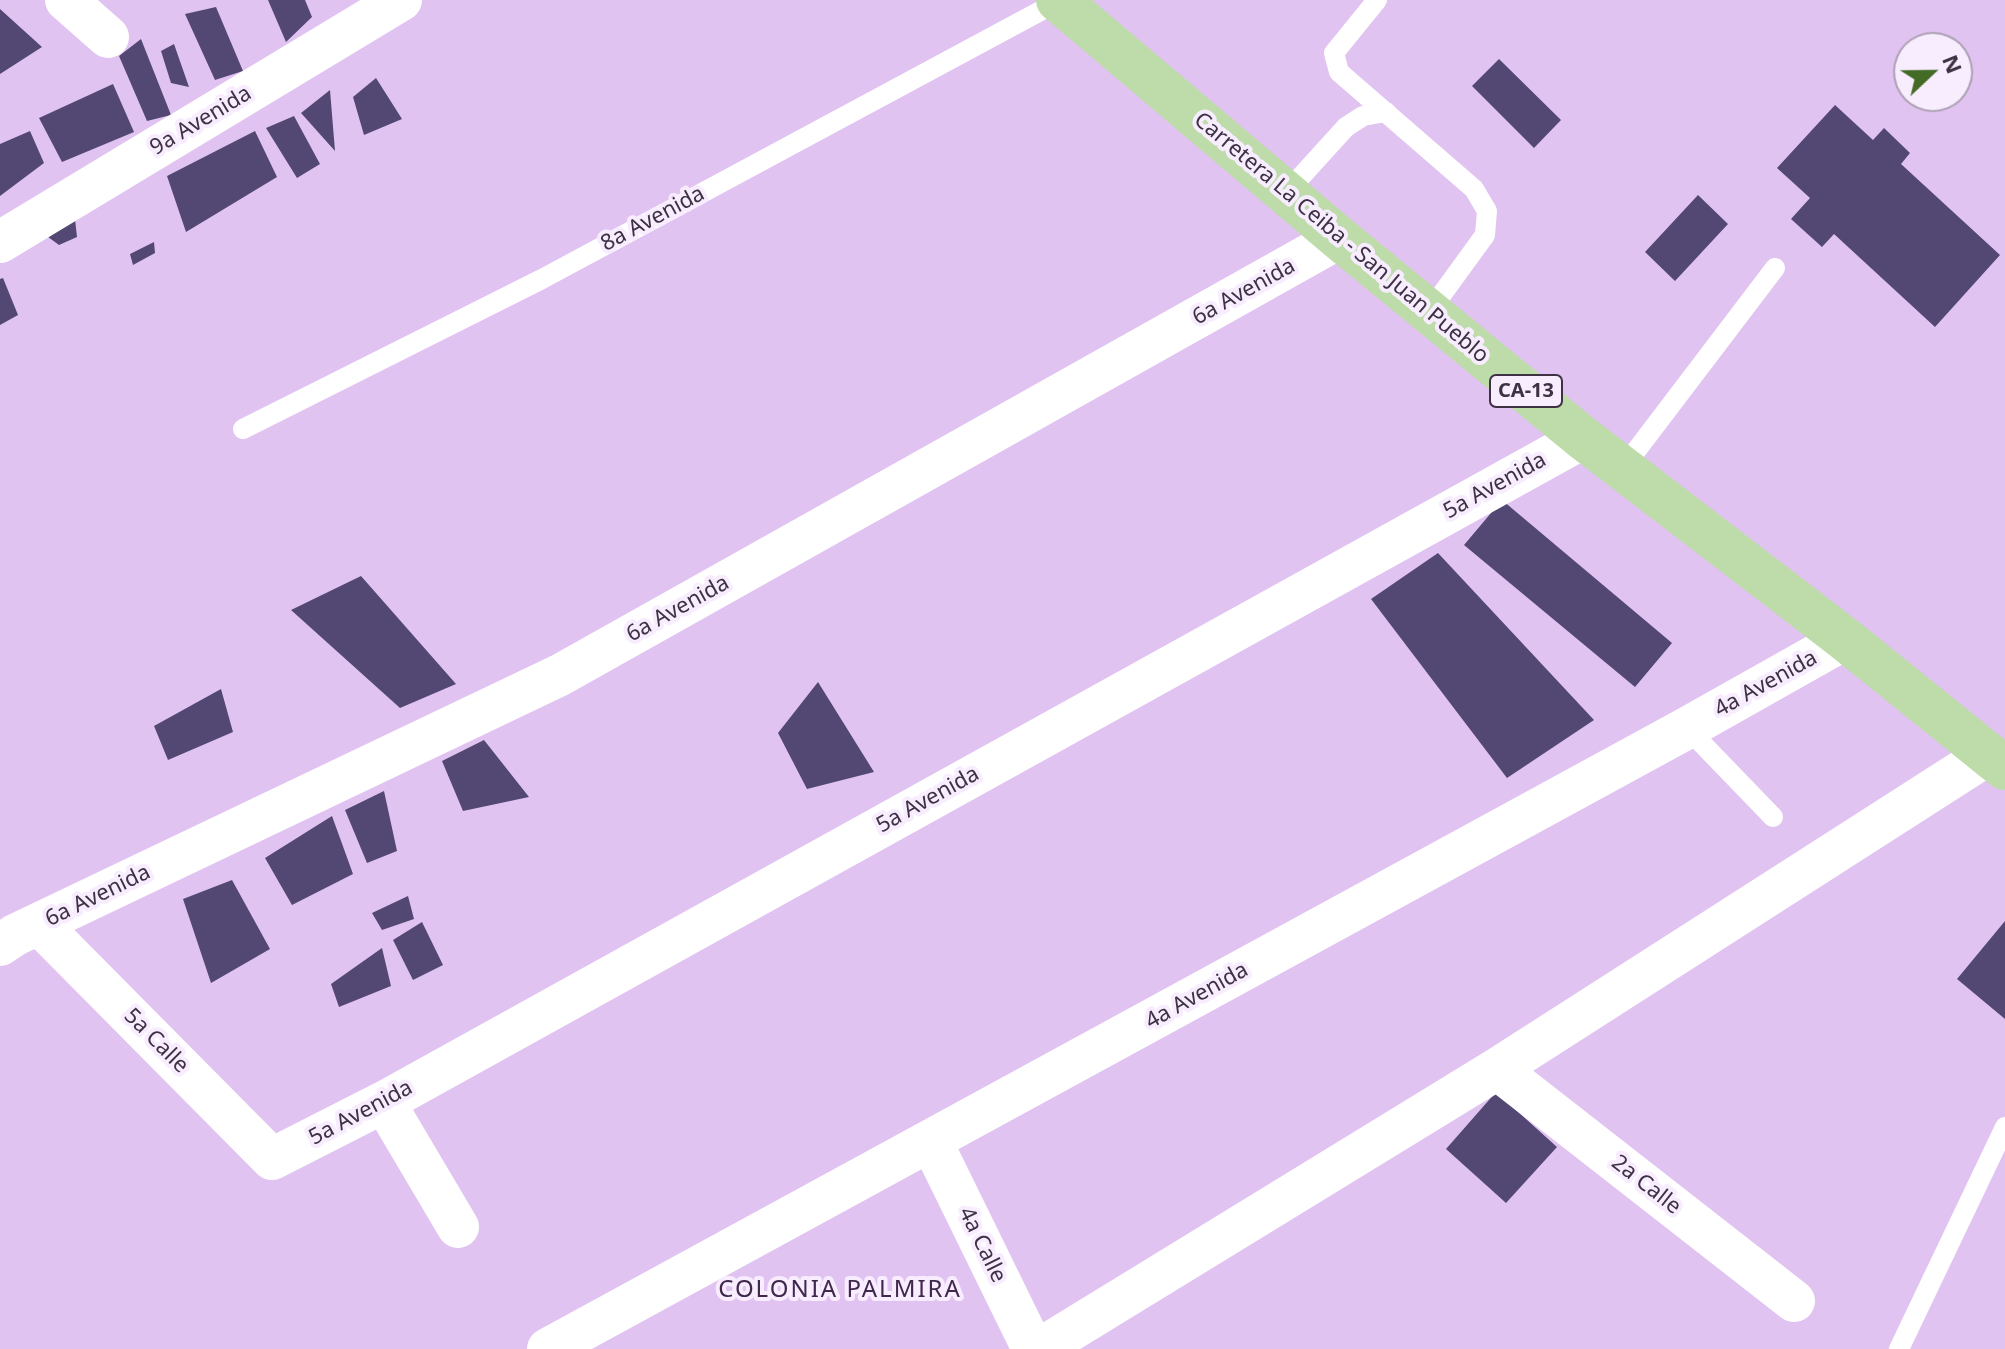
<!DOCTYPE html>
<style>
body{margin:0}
#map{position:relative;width:2005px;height:1349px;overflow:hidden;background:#e1c3f1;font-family:"Noto Sans",sans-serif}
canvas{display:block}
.north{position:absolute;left:1893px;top:32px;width:80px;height:80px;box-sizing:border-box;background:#f8ecff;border:2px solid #ada1b4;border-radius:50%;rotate:68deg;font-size:22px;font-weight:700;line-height:32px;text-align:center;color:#3d3143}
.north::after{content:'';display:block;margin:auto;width:28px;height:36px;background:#446b26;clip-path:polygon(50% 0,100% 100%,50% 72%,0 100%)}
</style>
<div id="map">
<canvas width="2005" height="1349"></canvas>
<div class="north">N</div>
</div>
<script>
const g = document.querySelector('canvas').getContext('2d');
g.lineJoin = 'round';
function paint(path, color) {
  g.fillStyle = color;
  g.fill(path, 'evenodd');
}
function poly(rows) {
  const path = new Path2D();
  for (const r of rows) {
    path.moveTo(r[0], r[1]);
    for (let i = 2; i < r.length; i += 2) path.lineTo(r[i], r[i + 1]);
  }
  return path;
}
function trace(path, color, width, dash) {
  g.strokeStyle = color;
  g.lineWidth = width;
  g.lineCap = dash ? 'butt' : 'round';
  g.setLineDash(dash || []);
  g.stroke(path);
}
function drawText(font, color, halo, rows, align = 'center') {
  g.font = font + ' "Noto Sans",sans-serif';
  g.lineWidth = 8;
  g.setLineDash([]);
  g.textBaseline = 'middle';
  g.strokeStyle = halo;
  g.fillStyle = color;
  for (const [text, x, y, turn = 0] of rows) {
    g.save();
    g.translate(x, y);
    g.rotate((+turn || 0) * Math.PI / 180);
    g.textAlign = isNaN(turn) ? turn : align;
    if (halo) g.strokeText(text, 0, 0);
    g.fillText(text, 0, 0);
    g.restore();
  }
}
paint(poly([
 [268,0,305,0,312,17,286,42],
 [216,7,243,71,215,80,185,14],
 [0,9,42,47,0,74],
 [141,39,171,115,147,121,119,56],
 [174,44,189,87,171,83,161,51],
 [1499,59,1561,120,1534,148,1472,86],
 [376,78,402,119,364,135,353,97],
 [113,84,134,132,62,162,39,118],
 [330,90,335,151,301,113],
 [1835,105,1873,140,1884,128,1910,153,1901,164,2000,255,1935,327,1834,234,1822,247,1791,219,1810,198,1777,168],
 [294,116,320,164,297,178,266,128],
 [30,131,44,163,0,196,0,144],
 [255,131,277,177,186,232,167,176],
 [1698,195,1728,224,1675,281,1645,252],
 [75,219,77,237,59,245,44,234],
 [154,242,155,253,133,265,130,254],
 [3,278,18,315,0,325,0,279],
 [1502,500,1672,643,1635,687,1464,545],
 [1438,553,1594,720,1507,778,1371,599],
 [361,576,456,684,400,708,291,610],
 [818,682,874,772,807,789,778,733],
 [221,689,233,732,168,760,154,726],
 [484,740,529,797,463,811,442,761],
 [384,791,397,851,367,863,345,810],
 [332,816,353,874,292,905,265,858],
 [232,880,270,949,211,983,183,899],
 [408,896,414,919,382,930,372,913],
 [2005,921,2005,1019,1957,979],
 [422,922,443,965,413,980,393,940],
 [382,948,391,986,339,1007,331,984],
 [1496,1092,1557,1147,1506,1203,1446,1149]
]), '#524873');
trace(poly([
 [1377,0,1334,53,1339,72,1474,189,1487,211,1485,235,1429,312],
 [1286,193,1346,127,1363,116,1386,112],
 [243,429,542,279,1059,1],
 [1623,468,1775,268],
 [1687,728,1773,817],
 [1899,1349,2005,1127]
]), '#fff', 20);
trace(poly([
 [66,0,108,37],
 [0,242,401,0],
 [39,924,272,1159,384,1102,1583,438],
 [0,945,15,935,560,675,1339,238],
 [1497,1069,1794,1301],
 [384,1102,458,1227],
 [931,1141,1033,1349],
 [548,1349,1687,728,1845,639],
 [1040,1349,1497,1069,1987,755]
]), '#fff', 42);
trace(poly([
 [1058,0,1339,238,1583,438,1845,639,2005,768]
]), '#bedbaa', 44);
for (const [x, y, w] of [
 [1526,391,72]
]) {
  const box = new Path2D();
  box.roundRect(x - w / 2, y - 16, w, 32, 6);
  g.fillStyle = '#f8ecff';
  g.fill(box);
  trace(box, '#3d3143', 2);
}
drawText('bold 20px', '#3d3143', null, [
 ["CA-13",1526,391]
]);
drawText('22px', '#3d3143', '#f8ecff', [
 ["9a Avenida",201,121,-31],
 ["8a Avenida",653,219,-28],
 ["Carretera La Ceiba - San Juan Pueblo",1341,238,40],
 ["6a Avenida",1244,292,-29],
 ["5a Avenida",1495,486,-29],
 ["6a Avenida",678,609,-29],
 ["4a Avenida",1766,684,-29],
 ["5a Avenida",928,800,-29],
 ["6a Avenida",98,896,-26],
 ["4a Avenida",1197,996,-29],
 ["5a Calle",156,1041,45],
 ["5a Avenida",361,1113,-28],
 ["2a Calle",1646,1185,38],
 ["4a Calle",982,1245,64]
]);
g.letterSpacing = '2px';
drawText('24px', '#40274c', '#f8ecff', [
 ["COLONIA PALMIRA",840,1290]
]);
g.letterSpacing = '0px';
</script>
